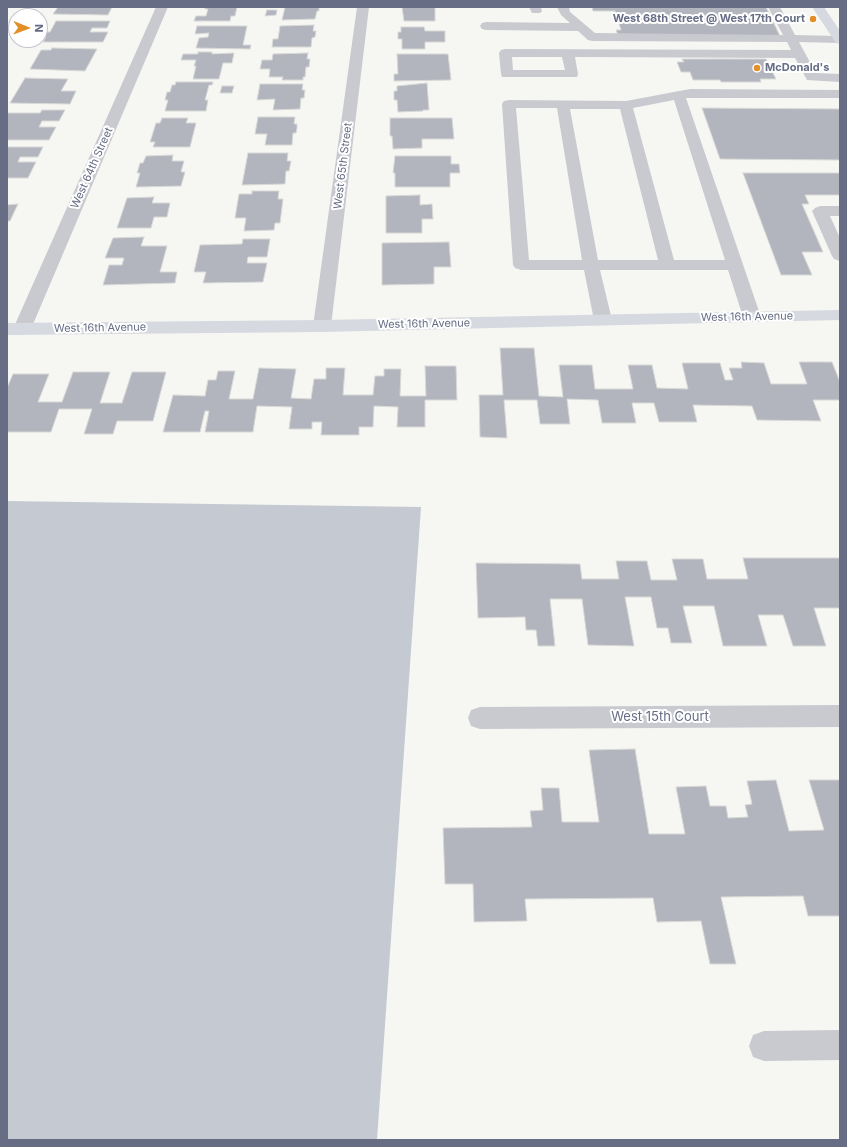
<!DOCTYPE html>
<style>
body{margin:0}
#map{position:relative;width:847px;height:1147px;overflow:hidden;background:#f6f7f3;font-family:Inter,sans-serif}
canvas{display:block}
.frame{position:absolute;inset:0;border:8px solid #666d85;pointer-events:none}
.north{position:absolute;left:8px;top:8px;width:40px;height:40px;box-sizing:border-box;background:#fff;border:1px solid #c2c5ce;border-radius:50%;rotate:91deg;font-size:11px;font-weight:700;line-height:16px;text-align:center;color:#666d85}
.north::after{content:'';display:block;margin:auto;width:14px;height:18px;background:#e38f27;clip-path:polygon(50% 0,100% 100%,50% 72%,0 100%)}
</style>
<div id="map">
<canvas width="847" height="1147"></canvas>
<div class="frame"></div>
<div class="north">N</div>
</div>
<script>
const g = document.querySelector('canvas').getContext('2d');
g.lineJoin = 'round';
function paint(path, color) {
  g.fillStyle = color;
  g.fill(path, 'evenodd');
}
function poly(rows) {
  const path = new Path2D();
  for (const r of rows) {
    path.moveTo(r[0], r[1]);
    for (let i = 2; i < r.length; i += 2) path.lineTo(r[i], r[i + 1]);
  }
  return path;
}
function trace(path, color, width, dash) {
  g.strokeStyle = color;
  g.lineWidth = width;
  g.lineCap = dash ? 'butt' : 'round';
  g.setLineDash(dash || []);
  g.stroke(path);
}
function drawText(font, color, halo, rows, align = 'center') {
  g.font = font + ' Inter,sans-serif';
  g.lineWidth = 4;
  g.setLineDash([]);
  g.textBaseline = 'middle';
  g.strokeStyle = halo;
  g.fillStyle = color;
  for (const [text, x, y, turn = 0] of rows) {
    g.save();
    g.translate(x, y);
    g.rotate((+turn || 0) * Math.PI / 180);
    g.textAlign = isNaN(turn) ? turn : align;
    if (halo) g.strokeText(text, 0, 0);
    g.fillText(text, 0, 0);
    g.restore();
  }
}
paint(poly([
 [7,501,421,507,377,1140,7,1140]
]), '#c5cad2');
const building = poly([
 [58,7,112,7,108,15,53,14,58,7],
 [205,7,237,7,235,16,231,16,230,21,194,21,196,16,206,16,208,9,205,9,205,7],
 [285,7,319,7,319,11,317,11,315,19,282,20,285,7],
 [402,7,435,7,435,21,404,21,402,7],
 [592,7,766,7,780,36,618,35,616,30,621,30,615,11,593,11,592,7],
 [267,10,277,10,276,15,265,16,267,10],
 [56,21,110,21,107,28,92,28,90,32,108,32,103,42,43,42,46,37,43,37,46,32,50,32,56,21],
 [314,25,313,31,316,31,315,37,312,38,311,47,272,47,273,39,278,39,280,26,314,25],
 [197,26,247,26,243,45,251,45,250,49,196,48,199,38,208,37,209,33,195,34,197,26],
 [401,27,424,27,425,31,445,31,445,42,425,42,425,49,402,49,402,39,398,39,398,32,401,32,401,27],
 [52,48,97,49,85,71,30,69,41,50,51,50,52,48],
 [198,52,212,52,212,54,234,53,232,63,223,63,219,79,193,79,196,66,194,66,196,60,181,60,183,54,198,54,198,52],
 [308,53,307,59,310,59,309,67,306,67,305,77,303,77,303,80,282,80,283,77,269,77,270,69,260,69,262,60,272,60,273,54,308,53],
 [397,54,448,54,451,80,394,81,394,74,398,74,397,54],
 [682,59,766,59,776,79,760,79,761,82,721,82,720,80,693,80,690,72,681,72,677,62,684,62,682,59],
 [25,78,68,79,61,91,76,91,70,104,10,103,25,78],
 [176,82,213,82,212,85,209,85,205,100,208,100,206,111,165,111,168,100,165,100,167,92,170,92,172,85,175,85,176,82],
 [427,83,429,110,423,110,423,111,398,112,397,100,394,100,394,91,397,91,397,86,427,83],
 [260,84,303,84,302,90,305,90,304,98,301,98,300,109,273,110,275,99,257,100,260,84],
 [222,86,234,86,232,93,220,93,222,86],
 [702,108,840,109,840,160,720,159,702,108],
 [42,110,65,110,59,121,42,121,39,127,56,127,49,140,7,140,7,113,40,113,42,110],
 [258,117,295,117,294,124,297,124,297,128,296,133,293,133,292,145,265,145,267,134,255,134,258,117],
 [162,118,188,118,186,123,196,123,190,147,153,147,155,142,150,142,156,123,160,123,162,118],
 [390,118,452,118,454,139,422,139,422,148,393,149,392,136,390,136,390,118],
 [7,147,43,147,38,157,20,157,18,162,36,162,28,178,7,178,7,147],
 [248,153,288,153,287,161,291,161,289,171,286,171,285,184,242,185,248,153],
 [173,155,172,161,184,161,181,172,185,172,181,186,136,187,140,173,137,173,140,163,143,163,146,156,173,155],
 [395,156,451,156,451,164,459,164,460,173,450,173,450,187,395,187,395,173,393,173,395,156],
 [743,173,840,173,840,195,805,195,809,204,802,204,823,252,802,252,812,275,781,275,743,173],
 [252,191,279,191,278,199,283,199,280,223,275,223,274,230,244,231,246,218,235,218,239,194,252,194,252,191],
 [420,195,420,205,432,204,433,219,422,219,422,233,386,233,386,196,420,195],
 [154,197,152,203,170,203,167,217,154,217,151,228,117,228,127,198,154,197],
 [18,204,10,221,7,221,7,205,18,204],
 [144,237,141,246,167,246,160,272,177,272,175,283,103,285,109,265,122,265,124,258,105,258,113,238,144,237],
 [243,239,270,239,267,257,248,257,247,263,267,263,263,282,203,283,206,272,194,272,200,245,242,244,243,239],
 [449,242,451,267,434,267,434,284,382,285,382,243,449,242],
 [500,348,534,348,539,396,563,397,559,365,592,365,595,389,633,389,628,365,652,365,657,388,688,389,682,363,720,363,725,380,733,380,729,368,742,368,741,362,764,363,771,384,807,384,799,362,832,362,840,382,840,400,813,400,821,421,757,420,752,406,693,405,697,422,659,422,654,403,632,403,636,423,602,423,598,400,567,399,570,424,540,424,537,400,504,400,507,438,480,437,479,395,503,395,500,348],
 [425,366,456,366,457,400,425,400,425,427,397,427,398,407,374,406,373,427,359,427,359,435,321,435,322,422,312,422,312,429,289,429,292,407,257,406,253,432,205,432,209,411,205,411,200,432,163,432,173,395,205,396,208,380,216,380,218,371,235,371,229,399,253,399,259,368,296,369,291,398,311,399,314,379,326,379,326,368,345,368,343,395,373,395,375,376,384,376,384,369,401,369,400,396,426,396,425,366],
 [73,372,110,372,100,403,122,403,132,372,166,372,153,421,117,421,113,434,84,434,92,409,59,409,51,432,7,432,7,388,13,374,49,374,38,402,62,402,73,372],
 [743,558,840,558,840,608,814,608,826,646,793,646,783,615,758,615,767,646,723,646,714,606,683,606,692,643,671,643,668,628,657,628,651,597,625,597,634,646,588,645,582,599,550,599,555,646,538,646,536,630,526,630,525,617,478,618,476,563,580,564,582,579,619,579,616,561,647,561,651,580,677,580,672,559,703,559,707,579,748,579,743,558],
 [635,749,649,834,685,834,676,787,706,786,710,806,726,806,728,818,748,817,745,805,752,804,747,781,776,780,789,831,824,830,809,780,840,780,840,916,808,916,803,896,721,897,736,964,710,964,701,921,657,922,653,898,525,899,527,921,474,922,473,884,445,884,443,828,532,827,530,811,543,810,541,788,559,788,562,822,599,822,589,750,635,749]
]);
paint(building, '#b2b5bd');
trace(building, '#d8d8d6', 1);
paint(poly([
 [156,7,168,7,31,329,28,333,22,335,16,333,13,329,156,7],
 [357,7,369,7,331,326,328,330,322,332,316,330,313,326,357,7],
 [529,7,541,7,542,11,540,13,532,13,529,7],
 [557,7,569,7,570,12,595,33,783,35,768,7,780,7,795,35,840,36,839,43,799,42,816,73,840,74,840,82,807,80,795,58,575,57,578,74,577,77,502,77,501,74,499,53,501,50,505,49,791,50,787,42,592,41,588,40,578,31,486,30,482,29,480,26,482,23,486,22,570,23,561,15,557,7],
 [512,57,562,57,565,70,513,70,512,57],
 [690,89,840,90,840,98,686,98,761,317,758,321,752,322,746,321,743,317,728,270,600,270,612,320,609,324,603,325,597,324,594,320,584,270,521,270,515,268,513,265,502,104,504,101,509,100,626,101,690,89],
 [674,100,725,260,674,260,633,108,674,100],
 [516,108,557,108,582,260,529,260,516,108],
 [570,109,620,109,658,260,598,260,570,109],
 [820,206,840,206,840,216,830,216,840,238,840,261,834,259,832,256,812,211,815,208,820,206],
 [840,705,840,727,480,729,471,726,468,718,471,710,480,707,840,705],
 [840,1030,840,1060,764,1061,753,1057,749,1046,753,1035,764,1031,840,1030]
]), '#c9cacf');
paint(poly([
 [812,7,824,7,840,31,840,44,836,43,812,7],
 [840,310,840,320,322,332,7,335,7,323,322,320,840,310]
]), '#d6d9df');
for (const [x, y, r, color] of [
 [813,19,4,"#e38f27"],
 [757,68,4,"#e38f27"]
]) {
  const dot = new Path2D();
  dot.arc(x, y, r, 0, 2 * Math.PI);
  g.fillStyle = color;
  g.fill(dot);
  trace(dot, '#fff', 1.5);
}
drawText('bold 11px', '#666d85', '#fff', [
 ["West 68th Street @ West 17th Court",805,19],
 ["McDonald's",765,68,"left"]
], 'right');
drawText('11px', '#666d85', '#fff', [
 ["West 65th Street",343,166,-83],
 ["West 64th Street",92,168,-66],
 ["West 16th Avenue",747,317,-1],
 ["West 16th Avenue",424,324,-1],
 ["West 16th Avenue",100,328,-1]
]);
drawText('13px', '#666d85', '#fff', [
 ["West 15th Court",660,717]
]);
</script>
